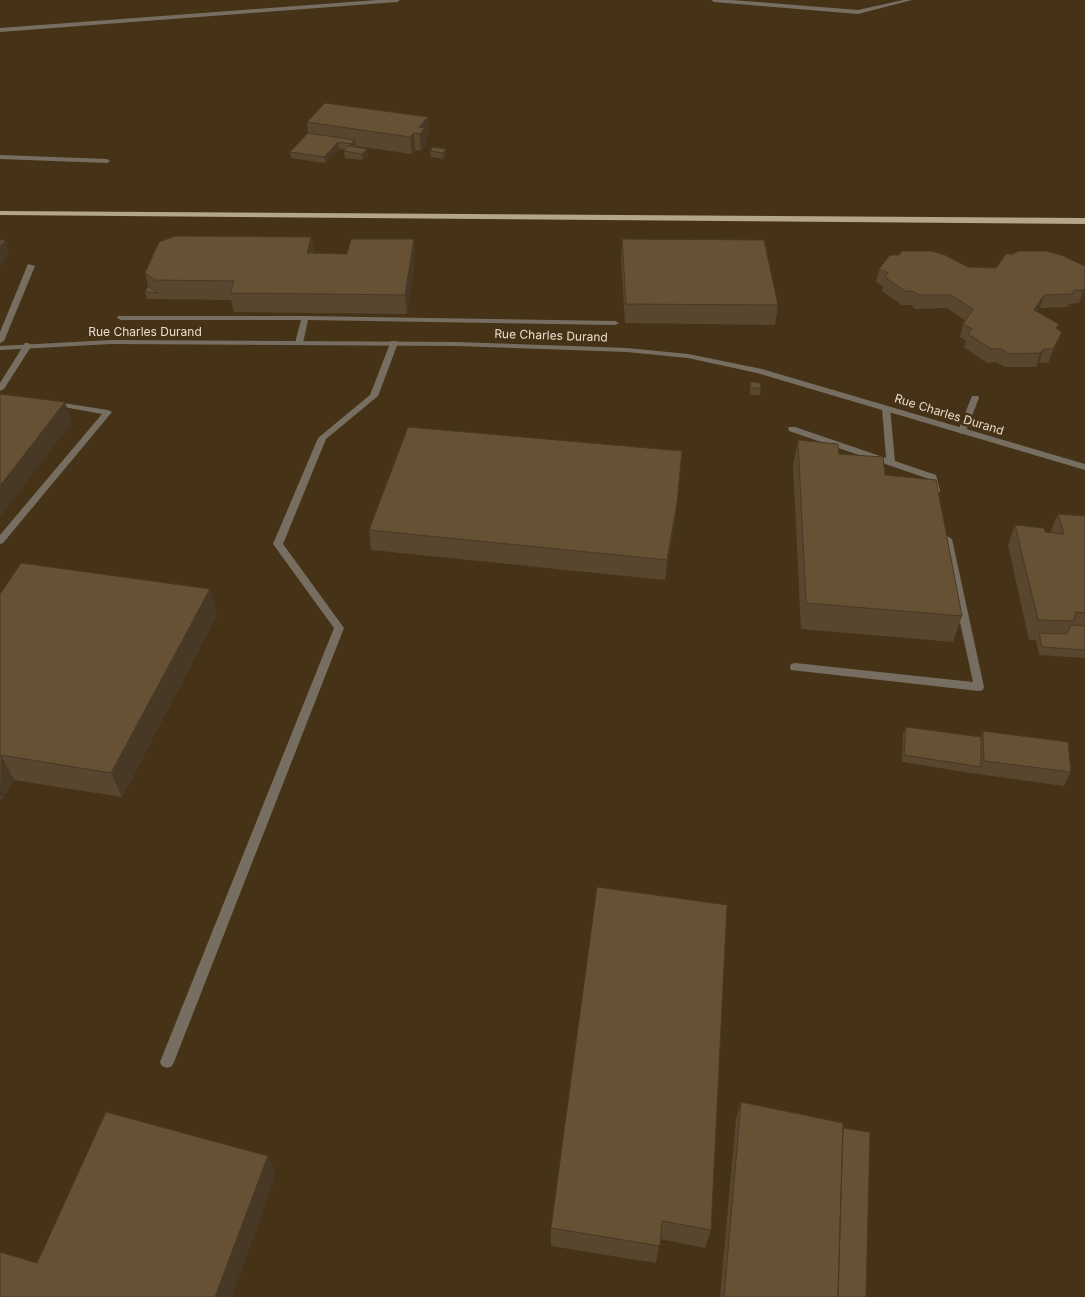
<!DOCTYPE html>
<style>
body{margin:0}
canvas{display:block;background:#463217}
</style>
<canvas width="1085" height="1297"></canvas>
<script>
const g = document.querySelector('canvas').getContext('2d');
g.lineJoin = 'round';
function poly(rows) {
  const path = new Path2D();
  for (const r of rows) {
    path.moveTo(r[0], r[1]);
    for (let i = 2; i < r.length; i += 2) path.lineTo(r[i], r[i + 1]);
  }
  return path;
}
function paint(path, color) {
  g.fillStyle = color;
  g.fill(path, 'evenodd');
}
function trace(path, color, width, dash) {
  g.strokeStyle = color;
  g.lineWidth = width;
  g.lineCap = dash ? 'butt' : 'round';
  g.setLineDash(dash || []);
  g.stroke(path);
}
function drawText(font, color, halo, rows, align = 'center') {
  g.font = font + ' Inter,sans-serif';
  g.lineWidth = 5;
  g.setLineDash([]);
  g.textBaseline = 'middle';
  g.strokeStyle = halo;
  g.fillStyle = color;
  for (const [text, x, y, turn = 0] of rows) {
    g.save();
    g.translate(x, y);
    g.rotate((+turn || 0) * Math.PI / 180);
    g.textAlign = isNaN(turn) ? turn : align;
    if (halo) g.strokeText(text, 0, 0);
    g.fillText(text, 0, 0);
    g.restore();
  }
}
paint(poly([
 [377,0,400,0,397,2,0,32,0,28,377,0],
 [711,0,732,0,858,10,903,0,912,0,858,14,714,2,711,0],
 [0,155,107,159,110,161,107,163,0,159,0,155],
 [28,264,35,266,4,341,0,343,0,332,28,264],
 [118,316,305,316,615,321,619,323,615,325,308,320,303,343,299,345,295,343,301,320,121,320,117,318,118,316],
 [391,341,397,341,398,343,378,396,326,439,283,544,344,628,174,1062,172,1066,167,1068,162,1066,160,1062,334,628,273,544,318,438,370,395,391,341],
 [25,343,28,343,32,345,4,389,0,391,0,383,25,343],
 [972,396,978,396,979,398,966,431,962,434,959,433,958,431,972,396],
 [50,401,108,410,112,412,3,543,0,544,0,535,102,414,53,405,50,405,50,401],
 [883,406,886,406,890,408,895,461,936,475,940,491,939,493,933,493,929,479,789,431,788,429,789,427,795,427,886,458,882,408,883,406],
 [947,536,952,539,984,687,983,690,979,691,791,670,790,667,791,664,795,663,973,682,942,539,947,536]
]), '#766f61');
paint(poly([
 [111,340,458,342,627,348,688,354,762,369,1085,464,1085,470,757,373,688,358,627,352,458,346,111,344,0,350,0,346,111,340]
]), '#766f61');
paint(poly([
 [0,211,1085,218,1085,224,0,215,0,211]
]), '#b4a68a');
paint(poly([
 [428,117,429,135,426,139,426,145,421,151,415,150,412,154,355,146,354,147,368,156,363,160,345,158,344,151,346,150,339,149,325,163,291,158,290,152,308,133,307,122],
 [446,149,446,155,443,159,431,157,430,151],
 [311,237,314,253,347,254,414,239,415,258,407,314,234,312,231,300,147,299,145,292,148,286,145,273],
 [622,239,778,305,775,325,625,323,621,258],
 [1085,266,1085,294,1079,303,1069,304,1068,307,1040,308,1037,312,1059,324,1057,329,1062,332,1057,345,1048,363,1039,362,1036,367,1005,367,996,362,987,363,964,347,966,341,960,337,963,324,966,321,947,308,915,309,912,305,902,305,882,291,883,286,876,282,879,269],
 [750,382,761,388,760,395,750,395],
 [798,440,839,454,885,475,962,616,953,642,801,629,793,466],
 [1058,514,1085,516,1085,658,1039,655,1036,640,1029,640,1008,545,1015,525,1050,533],
 [675,523,665,580,371,550,369,530],
 [0,594,217,615,122,797,14,780,2,799,0,799],
 [906,727,981,737,983,731,1071,772,1064,786,978,774,902,762,903,734],
 [597,887,711,1230,705,1248,660,1239,656,1263,551,1246,551,1228],
 [741,1102,843,1128,866,1297,720,1297,736,1119]
]), '#58462e');
paint(poly([
 [428,117,429,135,426,139,426,145,421,151,419,127],
 [414,133,415,150,412,154,410,137],
 [355,140,355,146,352,150,351,144],
 [338,142,339,149,325,163,324,157],
 [367,149,368,156,363,160,362,154],
 [446,149,446,155,443,159,443,153],
 [311,237,314,256,307,253],
 [414,239,415,258,407,314,405,295],
 [5,240,9,253,0,268,0,247],
 [1085,288,1085,294,1079,303,1083,290],
 [1044,295,1040,308,1029,324,1034,310],
 [1062,332,1057,345,1048,363,1053,349],
 [1044,349,1039,362,1036,367,1040,353],
 [65,402,72,422,0,517,0,486],
 [677,503,675,523,665,580,667,560],
 [210,589,217,615,122,797,111,773],
 [1,755,14,780,2,799,0,795],
 [268,1156,276,1175,232,1297,215,1297]
]), '#473925');
const building = poly([
 [325,103,428,117,419,127,425,128,420,134,414,133,410,137,307,122,325,103],
 [308,133,355,140,351,144,338,142,324,157,290,152,308,133],
 [349,146,367,149,362,154,344,151,349,146],
 [433,147,446,149,443,153,430,151,433,147],
 [175,236,311,237,307,253,347,254,351,239,414,239,405,295,230,293,234,281,155,280,145,273,159,242,175,236],
 [622,239,764,240,778,305,626,304,622,239],
 [0,240,5,240,0,247,0,240],
 [902,251,931,251,945,255,968,267,996,268,1006,254,1013,254,1018,251,1046,251,1061,255,1085,266,1085,288,1083,290,1074,290,1072,294,1044,295,1034,310,1059,324,1056,328,1062,332,1053,349,1044,349,1040,353,1010,354,1001,349,991,349,968,334,972,329,963,324,973,309,951,295,919,295,915,292,905,291,885,277,888,273,879,269,890,255,899,255,902,251],
 [148,286,158,293,145,292,148,286],
 [750,382,760,383,761,388,751,388,750,382],
 [0,394,65,402,0,486,0,394],
 [408,427,682,451,677,503,667,560,369,530,408,427],
 [798,440,838,444,839,454,883,457,885,475,936,480,962,616,806,603,798,440],
 [1058,514,1085,516,1085,613,1076,612,1073,621,1038,620,1015,525,1044,528,1045,532,1064,534,1058,514],
 [21,563,210,589,111,773,1,755,0,756,0,594,21,563],
 [1071,625,1085,626,1085,650,1042,647,1039,633,1067,634,1071,625],
 [906,727,981,737,981,767,904,755,906,727],
 [983,731,1068,742,1071,772,984,761,983,731],
 [597,887,727,905,711,1230,662,1221,660,1246,551,1228,597,887],
 [741,1102,843,1123,838,1297,724,1297,741,1102],
 [106,1112,268,1156,215,1297,0,1297,0,1252,37,1263,106,1112],
 [843,1128,870,1132,866,1297,838,1297,843,1128]
]);
paint(building, '#665135');
trace(building, '#473925', 1);
drawText('12px', '#eadece', '#463217', [
 ["Rue Charles Durand",145,332],
 ["Rue Charles Durand",551,336,2],
 ["Rue Charles Durand",949,415,17]
]);
</script>
